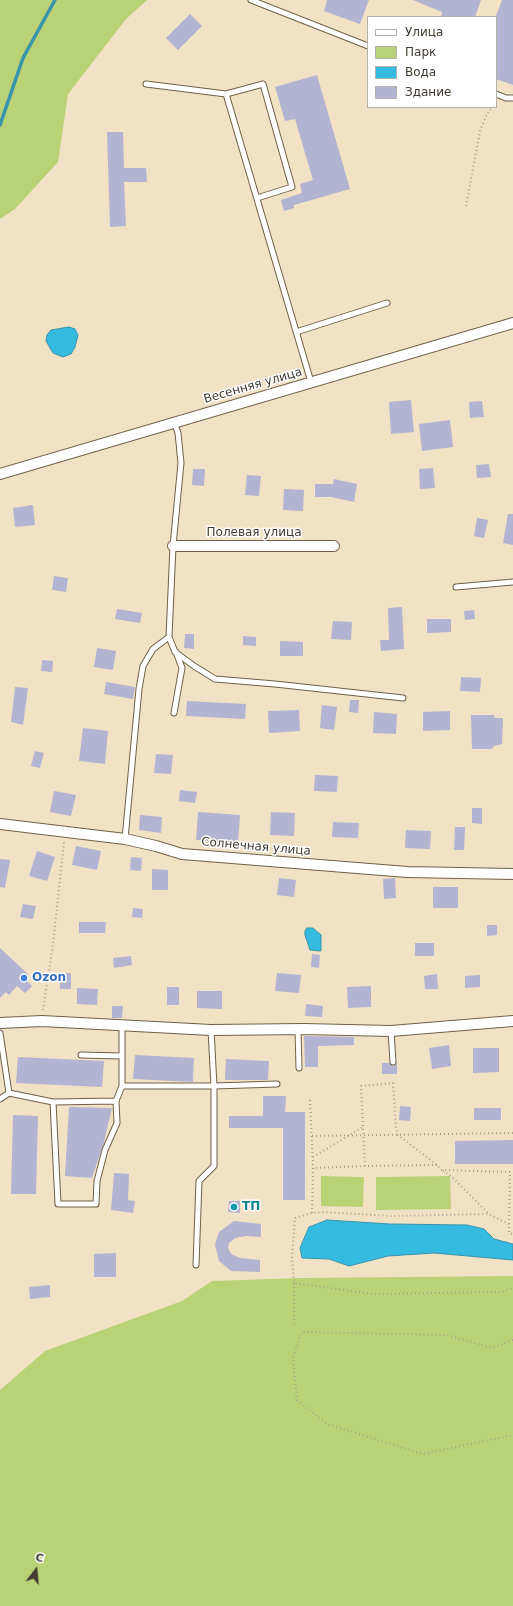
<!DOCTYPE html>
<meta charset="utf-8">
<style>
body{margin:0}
#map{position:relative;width:513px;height:1606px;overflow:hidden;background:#f1e1c5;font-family:"DejaVu Sans",sans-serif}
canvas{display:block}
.legend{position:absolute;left:367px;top:16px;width:130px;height:92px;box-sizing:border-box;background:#fff;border:1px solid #b3b1ac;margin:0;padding:5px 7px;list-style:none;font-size:12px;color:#413b30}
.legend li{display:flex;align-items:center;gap:8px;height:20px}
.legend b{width:20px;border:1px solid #b3b1ac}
.north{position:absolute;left:16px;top:1550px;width:40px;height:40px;-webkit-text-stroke:3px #fff;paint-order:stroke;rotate:16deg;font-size:11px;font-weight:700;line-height:16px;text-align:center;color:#413b30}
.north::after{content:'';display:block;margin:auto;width:14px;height:18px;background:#413b30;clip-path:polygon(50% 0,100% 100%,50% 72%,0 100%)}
</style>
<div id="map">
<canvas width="513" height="1606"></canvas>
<ul class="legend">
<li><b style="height:5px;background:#fff"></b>Улица</li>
<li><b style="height:11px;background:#b9d276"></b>Парк</li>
<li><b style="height:11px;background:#35bae0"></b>Вода</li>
<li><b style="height:11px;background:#b3b4d1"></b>Здание</li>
</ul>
<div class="north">С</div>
</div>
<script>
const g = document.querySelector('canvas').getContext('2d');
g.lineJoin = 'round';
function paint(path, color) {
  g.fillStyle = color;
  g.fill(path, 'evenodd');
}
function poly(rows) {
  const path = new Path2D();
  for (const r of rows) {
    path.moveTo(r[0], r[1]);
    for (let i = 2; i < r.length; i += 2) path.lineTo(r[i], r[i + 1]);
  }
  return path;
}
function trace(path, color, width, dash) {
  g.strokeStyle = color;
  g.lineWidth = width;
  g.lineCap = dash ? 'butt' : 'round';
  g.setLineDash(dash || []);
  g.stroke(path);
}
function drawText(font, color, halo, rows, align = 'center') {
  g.font = font + ' "DejaVu Sans",sans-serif';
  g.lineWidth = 3;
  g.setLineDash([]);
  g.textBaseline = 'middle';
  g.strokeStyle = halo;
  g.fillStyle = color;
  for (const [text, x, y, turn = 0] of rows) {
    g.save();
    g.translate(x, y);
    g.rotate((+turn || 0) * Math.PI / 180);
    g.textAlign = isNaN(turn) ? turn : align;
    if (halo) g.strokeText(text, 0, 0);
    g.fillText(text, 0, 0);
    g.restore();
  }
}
paint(poly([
 [0,0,147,0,126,19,68,94,58,162,15,209,0,219],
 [321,1176,364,1177,363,1207,321,1206],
 [450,1176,451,1209,376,1210,376,1177],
 [513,1276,513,1606,0,1606,0,1390,45,1351,182,1301,212,1281,302,1278]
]), '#b9d276');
const water = poly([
 [69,327,75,329,78,335,75,347,71,354,63,357,53,353,46,341,47,335,51,330,69,327],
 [307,928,313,928,321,935,321,951,310,950,305,935,305,931,307,928],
 [327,1220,390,1224,467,1225,484,1229,494,1239,513,1244,513,1260,434,1253,388,1256,349,1266,329,1259,302,1258,300,1248,309,1227,327,1220]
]);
paint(water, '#35bae0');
trace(water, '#3994ab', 1);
trace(poly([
 [0,125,23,58,55,0]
]), '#3994ab', 3.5);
paint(poly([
 [327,0,369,0,360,24,324,11],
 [413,0,481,0,475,17,441,17,442,12],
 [502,0,513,0,513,85,496,79,496,16],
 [190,14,202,26,178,50,166,38],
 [317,75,350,189,294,205,294,208,284,211,281,200,302,193,300,184,313,180,295,119,285,121,275,87],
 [107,132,123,132,124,168,146,168,147,182,124,182,126,226,110,227],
 [411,400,414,432,391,434,389,402],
 [482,401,484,417,470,418,469,402],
 [450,420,453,447,422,451,419,424],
 [489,464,491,477,477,478,476,465],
 [433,468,435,488,420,489,419,469],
 [193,469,205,469,204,486,192,485],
 [247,475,261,476,259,496,245,495],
 [334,479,357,484,354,502,331,497,315,497,315,484,333,484],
 [284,489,304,490,303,511,283,510],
 [33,505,35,525,15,527,13,508],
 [508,514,513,514,513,545,503,543],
 [477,518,488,520,484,538,474,536],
 [54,576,68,578,66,592,52,590],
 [402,607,404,649,381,651,380,640,389,640,388,608],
 [117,609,142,613,140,623,115,619],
 [474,610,475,619,465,620,464,611],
 [427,619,451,619,451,632,427,633],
 [333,621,352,622,351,640,331,639],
 [185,634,194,634,194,649,184,648],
 [243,636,256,637,256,646,243,645],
 [280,641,303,642,303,656,280,656],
 [97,648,116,651,113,670,94,667],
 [42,660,53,661,52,672,41,671],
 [461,677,481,678,480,692,460,691],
 [106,682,135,687,133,699,104,694],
 [15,687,28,688,23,725,11,722],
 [350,700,359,700,358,713,349,712],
 [187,701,246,704,245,719,186,716],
 [322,705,337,707,334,730,320,728],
 [299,710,300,731,269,733,268,711],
 [450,711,450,730,423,731,423,712],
 [374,712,397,714,396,734,373,733],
 [471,715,494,715,495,718,503,718,502,744,494,746,492,749,472,749],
 [83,728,108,731,105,764,79,761],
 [35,751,44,753,40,768,31,766],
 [156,754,173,755,171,774,154,773],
 [315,775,338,776,337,792,314,791],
 [180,790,197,792,195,803,179,801],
 [54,791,76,795,71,816,50,812],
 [472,808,482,808,482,824,472,823],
 [198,812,240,815,238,843,196,840],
 [271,812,295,813,294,836,270,835],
 [140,815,162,817,161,833,139,830],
 [333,822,359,823,358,838,332,837],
 [455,827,465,827,464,850,454,850],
 [406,830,431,831,430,849,405,848],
 [76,846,101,851,97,870,72,865],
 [37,851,55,857,47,881,29,876],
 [131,857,142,858,141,871,130,870],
 [0,859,10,860,5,888,0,887],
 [152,869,168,870,168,890,152,890],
 [279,878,296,880,294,897,277,895],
 [395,878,396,898,384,899,383,879],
 [433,887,458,887,458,908,433,908],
 [23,904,36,906,33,919,20,917],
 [133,908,143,909,142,918,132,917],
 [79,922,106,922,105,933,79,933],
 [487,925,497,925,497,935,487,936],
 [415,943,434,943,434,956,415,956],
 [0,948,28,974,24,978,32,986,25,993,17,986,9,995,6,992,0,998],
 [312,954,320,955,319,968,311,967],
 [131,956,132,965,114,968,113,958],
 [59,973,71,973,71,989,60,989],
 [277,973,301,975,299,993,275,991],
 [437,974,438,989,425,989,424,976],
 [480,975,480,987,465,988,465,976],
 [371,986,371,1007,348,1008,347,987],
 [167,987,179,987,179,1005,167,1005],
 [77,988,98,989,97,1005,77,1004],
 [197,991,222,991,222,1009,197,1008],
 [306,1004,323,1006,322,1017,305,1016],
 [112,1006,123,1006,122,1018,112,1018],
 [304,1036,354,1037,354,1045,318,1046,318,1067,305,1067],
 [449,1045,451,1066,432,1069,429,1048],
 [473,1048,499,1048,499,1072,473,1073],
 [135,1055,194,1058,193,1082,133,1079],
 [18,1057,104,1061,102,1087,16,1083],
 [226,1059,269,1061,268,1080,225,1080],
 [382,1063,389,1063,393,1066,397,1063,397,1074,382,1074],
 [263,1096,286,1096,285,1112,305,1112,305,1200,283,1200,283,1128,229,1128,229,1116,263,1116],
 [400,1106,411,1107,410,1121,399,1120],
 [69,1107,112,1108,104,1142,92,1178,65,1176],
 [474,1108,501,1108,501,1120,474,1120],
 [13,1115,38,1116,36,1194,11,1194],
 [513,1140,513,1164,455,1164,455,1141],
 [114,1173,129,1174,128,1200,135,1201,133,1213,111,1210],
 [229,1201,240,1201,240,1213,228,1212],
 [234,1221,261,1224,261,1237,246,1236,235,1238,229,1243,228,1248,231,1254,240,1258,260,1260,260,1272,231,1271,219,1261,215,1245,219,1232],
 [116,1253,116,1277,94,1277,94,1254],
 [50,1285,50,1297,30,1299,29,1287]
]), '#b3b4d1');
const lane = poly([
 [251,0,368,46],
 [146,84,226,94,263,84,292,187,257,198],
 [226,94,311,382],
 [496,94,506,98,513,98],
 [296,332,387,303],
 [174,422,178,433,181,463,173,546,169,637,175,652,194,666,215,679,275,684,403,698],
 [456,587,513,582],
 [174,713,182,668,176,652],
 [125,839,139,689,143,666,153,649,169,637],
 [298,1030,299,1068],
 [391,1031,393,1062],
 [0,1033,9,1093,0,1099],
 [81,1055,122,1056],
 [122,1086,214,1086,277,1084],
 [9,1093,53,1102,116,1101],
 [53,1102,58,1204,96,1204,97,1181,105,1150,117,1123,116,1101,122,1086,122,1025],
 [196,1265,199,1181,214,1166,214,1086,211,1030]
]);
const street = poly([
 [0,474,513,323],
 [173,546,334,546],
 [0,824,125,839,156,846,182,854,407,872,513,874],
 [0,1023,42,1021,211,1030,304,1029,391,1031,513,1021]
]);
trace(lane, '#6f6148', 7);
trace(street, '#6f6148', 12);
trace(poly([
 [466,206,480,131,487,114,492,107],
 [43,1010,53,944,64,842],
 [310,1100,313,1168],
 [312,1136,513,1133],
 [313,1157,363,1127],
 [437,1165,365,1166,361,1086,393,1083,396,1128,398,1135,437,1165,442,1170,510,1172,509,1233,513,1234],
 [443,1171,451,1176,488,1213],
 [312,1213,313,1168,365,1166],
 [509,1224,488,1214,391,1216,324,1212,312,1213,295,1218,292,1258,294,1283,373,1294,501,1292,513,1288],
 [294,1283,294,1325],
 [513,1340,492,1348,447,1335,302,1332,293,1357,297,1400,327,1424,423,1454,513,1435]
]), '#aca08b', 2, [1, 3]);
trace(lane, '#fff', 5);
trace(street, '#fff', 10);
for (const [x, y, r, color] of [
 [24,978,4,"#3f7fe0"],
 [234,1207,4,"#0f9aa8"]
]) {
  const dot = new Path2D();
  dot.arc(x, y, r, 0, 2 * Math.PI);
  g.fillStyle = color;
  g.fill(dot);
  trace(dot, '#fff', 1.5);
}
drawText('12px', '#413b30', '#fff', [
 ["Весенняя улица",253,386,-16],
 ["Полевая улица",254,533],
 ["Солнечная улица",256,847,5]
]);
drawText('bold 12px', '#366cbe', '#fff', [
 ["Ozon",32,978]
], 'left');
drawText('bold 12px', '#0d838f', '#fff', [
 ["ТП",242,1207]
], 'left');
</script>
